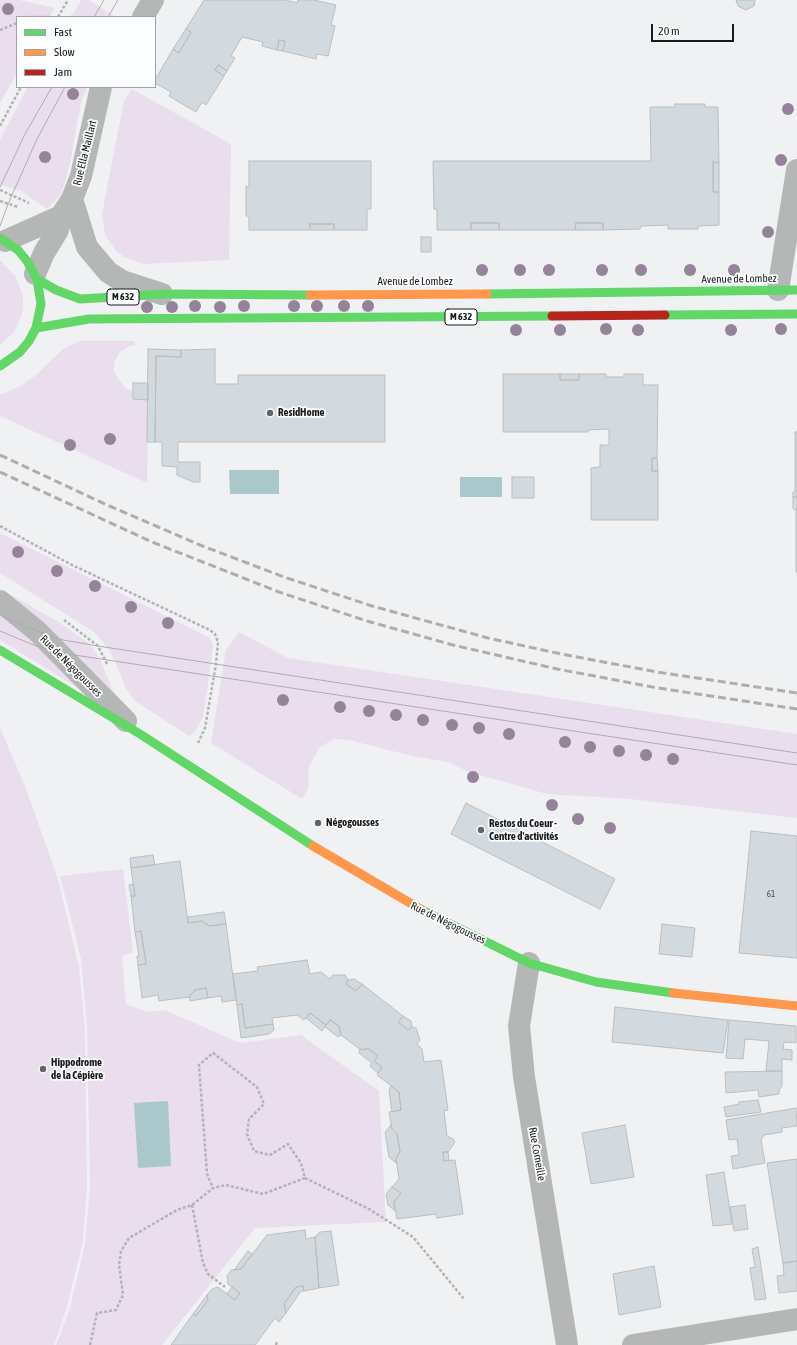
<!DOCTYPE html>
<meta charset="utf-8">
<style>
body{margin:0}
#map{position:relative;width:797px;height:1345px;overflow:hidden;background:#f0f1f3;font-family:"Asap Condensed",sans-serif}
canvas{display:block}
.legend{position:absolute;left:16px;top:16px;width:140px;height:72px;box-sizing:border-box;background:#fdfeff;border:1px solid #a2a3a4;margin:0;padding:5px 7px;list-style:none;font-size:12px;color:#191a1b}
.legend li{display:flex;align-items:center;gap:8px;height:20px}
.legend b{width:20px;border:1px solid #a2a3a4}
.scale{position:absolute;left:651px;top:24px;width:83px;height:18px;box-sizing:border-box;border:2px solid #191a1b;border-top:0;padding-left:5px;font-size:12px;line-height:14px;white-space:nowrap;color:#191a1b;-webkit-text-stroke:3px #fdfeff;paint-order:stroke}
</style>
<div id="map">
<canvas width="797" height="1345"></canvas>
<ul class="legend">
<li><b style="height:5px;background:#63d668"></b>Fast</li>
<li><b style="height:5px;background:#ff974d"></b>Slow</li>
<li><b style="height:5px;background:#b3261e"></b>Jam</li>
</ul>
<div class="scale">20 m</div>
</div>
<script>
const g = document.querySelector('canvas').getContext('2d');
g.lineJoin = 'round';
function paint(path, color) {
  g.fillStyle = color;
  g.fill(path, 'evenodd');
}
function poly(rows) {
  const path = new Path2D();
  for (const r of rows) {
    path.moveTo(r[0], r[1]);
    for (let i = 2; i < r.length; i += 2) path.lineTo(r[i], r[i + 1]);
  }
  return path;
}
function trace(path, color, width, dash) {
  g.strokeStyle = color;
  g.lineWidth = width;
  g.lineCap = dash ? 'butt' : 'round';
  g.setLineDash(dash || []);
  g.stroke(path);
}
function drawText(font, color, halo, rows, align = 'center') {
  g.font = font + ' "Asap Condensed",sans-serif';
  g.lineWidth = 3.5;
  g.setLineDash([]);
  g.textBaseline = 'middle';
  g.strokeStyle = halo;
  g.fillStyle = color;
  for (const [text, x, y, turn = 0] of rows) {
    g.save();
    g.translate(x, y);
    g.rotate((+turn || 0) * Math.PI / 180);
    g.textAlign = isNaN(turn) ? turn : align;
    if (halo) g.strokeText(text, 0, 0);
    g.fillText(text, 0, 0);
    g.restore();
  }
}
paint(poly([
 [0,0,19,0,55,8,49,17,17,17,17,73,0,103],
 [81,0,89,0,116,17,71,17],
 [28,87,87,87,81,102,70,163,64,187,60,195,47,209,21,191,0,184,0,139],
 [132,89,231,144,229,260,143,264,124,257,116,251,105,235,102,214,124,100],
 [0,260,16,277,23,296,23,307,21,317,14,332,0,345],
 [79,341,135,341,135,346,129,346,119,353,114,363,114,372,125,388,133,391,133,399,148,400,147,483,0,416,0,395,22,385,36,375,63,349],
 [0,533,210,638,213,645,211,663,203,717,196,730,189,736,135,701,126,689,115,661,107,647,94,632,0,573],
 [4,591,57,621,90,644,100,659,116,698],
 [0,608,91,696,0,640],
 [239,632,288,658,797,734,797,818,630,799,547,794,469,772,448,762,412,756,349,740,334,739,320,747,309,766,308,789,302,799,211,743,226,650],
 [0,728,25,786,58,879,79,967,85,1027,87,1187,83,1241,67,1307,54,1345,0,1345],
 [123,869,133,952,122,956,126,1004,147,1012,165,1010,240,1043,301,1035,379,1091,386,1222,255,1228,162,1345,56,1345,70,1308,85,1244,90,1187,87,1028,81,959,60,876]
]), '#eadeee');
paint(poly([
 [229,470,279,470,279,494,230,494],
 [460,477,502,477,502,497,460,497],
 [168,1101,171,1166,138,1168,134,1103]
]), '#aac8cc');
const building = poly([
 [204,0,286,0,297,3,298,0,314,0,336,5,331,25,335,26,328,56,317,54,316,59,283,51,285,41,279,40,277,50,262,46,263,42,242,37,231,56,235,58,227,71,218,65,215,70,224,76,206,105,202,102,196,112,169,96,171,92,155,83,155,80,173,49,179,53,191,32,186,29,204,0],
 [736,0,755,0,754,6,746,10,738,6,736,0],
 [186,29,191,32,179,53,173,49,186,29],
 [279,40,285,41,283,51,277,50,279,40],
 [218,65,227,71,224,76,215,70,218,65],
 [675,104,705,104,705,107,718,107,719,163,713,162,713,192,719,192,719,225,698,226,698,229,668,229,668,225,641,226,640,229,603,230,603,223,576,223,575,230,499,230,499,223,471,223,471,230,437,230,437,209,434,209,433,161,651,161,650,107,675,107,675,104],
 [249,161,371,161,371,209,367,209,367,230,334,230,334,224,310,224,310,230,249,230,249,216,246,216,246,186,249,187,249,161],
 [713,162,719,163,719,192,713,192,713,162],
 [471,223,499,223,499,230,471,230,471,223],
 [576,223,603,223,603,230,575,230,576,223],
 [310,224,334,224,334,230,310,230,310,224],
 [421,237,431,237,431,252,421,252,421,237],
 [148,349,181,350,181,357,156,356,155,442,147,442,148,349],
 [215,349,215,384,238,384,238,375,385,375,385,442,178,442,178,462,200,462,200,482,193,482,177,475,177,467,162,466,162,442,155,442,156,356,181,357,181,350,215,349],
 [503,374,560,374,560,380,579,380,579,374,606,374,606,377,624,377,624,374,643,374,643,385,658,385,657,458,652,458,652,471,658,471,658,520,591,520,591,468,600,467,600,445,609,445,609,429,588,430,588,432,503,432,503,374],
 [560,374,579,374,579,380,560,380,560,374],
 [133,383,148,383,148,400,133,399,133,383],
 [795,432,797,432,797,497,793,497,793,492,795,492,795,432],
 [652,458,657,458,658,471,652,471,652,458],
 [512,477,534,477,534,498,512,498,512,477],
 [793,497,797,497,797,510,793,509,793,497],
 [796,510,797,510,797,572,796,572,796,510],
 [466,803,615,879,600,909,451,834,466,803],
 [751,831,797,836,797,958,739,953,751,831],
 [153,855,155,865,131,868,130,858,153,855],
 [180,861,188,923,202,921,209,926,226,924,236,1000,222,1002,221,996,208,998,206,988,195,990,189,997,159,1001,158,995,142,998,138,965,146,964,141,931,135,932,131,896,135,896,131,868,180,861],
 [133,884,135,896,131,896,129,885,133,884],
 [224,912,226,924,209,926,202,921,188,923,188,917,224,912],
 [662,924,695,928,692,957,659,954,662,924],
 [141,931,146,964,138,965,137,956,139,956,135,932,141,931],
 [307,960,310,974,321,972,330,979,333,975,345,975,348,980,346,984,356,991,362,984,403,1016,398,1022,408,1030,412,1027,416,1028,420,1040,417,1044,422,1049,424,1062,441,1060,448,1110,444,1111,447,1136,453,1139,455,1142,448,1152,443,1152,444,1161,455,1160,463,1214,437,1218,436,1214,397,1219,394,1202,401,1193,392,1187,399,1179,396,1158,400,1152,397,1134,392,1129,389,1112,401,1110,399,1092,377,1075,382,1067,374,1061,378,1056,369,1049,361,1050,341,1035,339,1026,330,1020,326,1025,310,1013,304,1020,297,1015,272,1018,273,1024,245,1028,242,1004,237,1005,233,974,258,971,257,967,307,960],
 [354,979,362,984,356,991,346,984,348,980,354,979],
 [206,988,208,998,190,1001,189,997,195,990,206,988],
 [242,1004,245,1028,273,1024,274,1030,269,1034,241,1038,237,1005,242,1004],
 [615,1007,728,1020,723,1053,612,1042,615,1007],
 [310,1013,326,1025,322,1031,306,1018,310,1013],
 [403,1016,411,1021,412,1027,408,1030,398,1022,403,1016],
 [330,1020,339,1026,341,1035,338,1037,325,1027,330,1020],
 [729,1020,796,1026,796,1043,784,1042,783,1049,792,1050,792,1060,782,1059,782,1071,766,1071,769,1041,745,1039,743,1059,726,1058,729,1020],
 [360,1049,369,1049,378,1056,374,1061,382,1067,378,1073,370,1066,372,1063,359,1053,360,1049],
 [782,1071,782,1086,779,1090,779,1094,759,1097,758,1090,726,1093,725,1072,782,1071],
 [391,1086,399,1092,401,1110,392,1112,389,1090,391,1086],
 [758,1100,761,1112,726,1117,724,1107,739,1104,739,1102,758,1100],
 [796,1108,797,1126,782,1128,782,1132,764,1135,761,1140,765,1163,733,1169,731,1156,739,1155,737,1139,729,1140,726,1120,796,1108],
 [391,1125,392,1129,397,1134,400,1152,396,1158,396,1163,389,1157,385,1132,391,1125],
 [625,1125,634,1177,591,1184,582,1133,625,1125],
 [443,1152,448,1152,449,1160,444,1161,443,1152],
 [797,1159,797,1261,783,1263,767,1163,797,1159],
 [724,1172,732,1224,713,1226,706,1175,724,1172],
 [392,1187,401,1193,394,1202,395,1211,388,1205,386,1194,392,1187],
 [745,1205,748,1229,734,1231,730,1207,745,1205],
 [305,1230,306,1239,315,1237,319,1288,304,1291,303,1286,296,1287,284,1304,286,1313,279,1322,275,1318,255,1345,171,1345,193,1314,196,1316,208,1300,207,1295,212,1289,218,1287,235,1300,240,1293,228,1284,227,1276,231,1270,241,1269,267,1235,305,1230],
 [331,1231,339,1285,319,1288,315,1237,320,1232,331,1231],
 [758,1247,766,1299,755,1300,750,1268,755,1267,752,1249,758,1247],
 [248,1251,252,1254,241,1269,234,1270,248,1251],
 [797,1261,797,1291,779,1293,777,1276,784,1275,783,1263,797,1261],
 [654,1266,661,1307,619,1315,613,1274,654,1266],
 [303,1286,304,1291,301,1291,286,1313,284,1304,296,1287,303,1286],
 [232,1287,240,1293,235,1300,227,1294,232,1287],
 [207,1295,208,1300,196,1316,193,1314,207,1295]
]);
paint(building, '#d3dadf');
trace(building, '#bcbdbe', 1);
trace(poly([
 [28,17,52,17],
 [58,17,68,0],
 [0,30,17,23],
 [0,126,21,87],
 [0,190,29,203],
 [0,201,18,207],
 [0,526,72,565,210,630,215,634,218,642,216,664,205,728,198,743],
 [64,620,98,646,107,664],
 [305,1178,369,1209,413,1237,464,1299],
 [192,1205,203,1263,208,1274,225,1287],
 [90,1345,97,1313,116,1310,123,1295,119,1265,121,1251,129,1238,177,1210,192,1205,213,1188,226,1185,263,1194,305,1178,301,1163,288,1144,270,1155,254,1151,247,1134,249,1119,264,1104,257,1087,213,1053,199,1065,207,1174,213,1188],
 [276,1345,277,1341]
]), '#b3b3b3', 2.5, [3, 2]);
trace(poly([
 [143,17,153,0],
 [72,199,87,247,108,272,122,281,162,294],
 [5,241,61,216],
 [35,274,44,253,58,230,61,216,72,199,81,176,101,87],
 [778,290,797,170],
 [0,601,37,631,126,721],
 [529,963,519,1026,524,1077,567,1345],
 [633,1345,797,1319]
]), '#b5b6b6', 22);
trace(poly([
 [0,238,18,250,27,261,37,279,41,304,36,328,29,341,20,352,0,366],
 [37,279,56,290,80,299,165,294,310,295],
 [487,294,797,290],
 [665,315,797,314],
 [36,328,89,319,552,316],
 [0,650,140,734,313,846],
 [422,910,529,963,596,982,673,993]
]), '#63d668', 9);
trace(poly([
 [310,295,487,294],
 [313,846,422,910],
 [673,993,797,1006]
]), '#ff974d', 9);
trace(poly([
 [552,316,665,315]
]), '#b3261e', 9);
trace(poly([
 [94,17,104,0],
 [108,17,118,0],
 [0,187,25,134,52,87],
 [0,226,8,204,37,139,65,87],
 [0,615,37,631,63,640,98,646,797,753],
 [0,631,36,646,68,654,797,765]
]), '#adadad', 1);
trace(poly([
 [0,455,107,505,200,545,284,577,372,606,488,638,561,654,657,672,797,693],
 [0,472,152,542,279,592,367,621,453,645,557,669,658,688,797,709]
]), '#adadad', 3, [8, 4]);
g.fillStyle = '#958499';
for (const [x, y] of [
 [8,9],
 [73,94],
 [788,109],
 [45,157],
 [781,160],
 [768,232],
 [482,270],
 [520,270],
 [549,270],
 [602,270],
 [641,270],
 [690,270],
 [734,270],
 [195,306],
 [244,306],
 [294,306],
 [317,306],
 [344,306],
 [368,306],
 [147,307],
 [172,307],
 [220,307],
 [606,329],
 [781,329],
 [516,330],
 [560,330],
 [638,330],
 [731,330],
 [110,439],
 [70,445],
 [18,552],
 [57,571],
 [95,586],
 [131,607],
 [168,623],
 [283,700],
 [340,707],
 [369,711],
 [396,715],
 [423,720],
 [452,725],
 [479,728],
 [509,734],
 [565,742],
 [590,747],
 [619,751],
 [646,755],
 [673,759],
 [473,777],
 [552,805],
 [578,819],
 [610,828]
]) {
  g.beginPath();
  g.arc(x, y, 6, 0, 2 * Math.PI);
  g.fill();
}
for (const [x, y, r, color] of [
 [270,413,4,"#646567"],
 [318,823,4,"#646567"],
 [481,830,4,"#646567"],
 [43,1069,4,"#646567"]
]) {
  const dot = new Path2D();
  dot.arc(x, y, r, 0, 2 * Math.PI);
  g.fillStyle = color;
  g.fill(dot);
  trace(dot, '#fdfeff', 1.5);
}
drawText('9px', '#484a4c', null, [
 ["61",771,894]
]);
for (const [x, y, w] of [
 [123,297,32],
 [461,317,32]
]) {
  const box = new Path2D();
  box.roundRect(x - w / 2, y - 8, w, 16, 3);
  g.fillStyle = '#fdfeff';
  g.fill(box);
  trace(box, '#191a1b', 1);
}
drawText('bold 10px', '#191a1b', null, [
 ["M 632",123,297],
 ["M 632",461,317]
]);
drawText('11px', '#191a1b', '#fdfeff', [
 ["Rue Ella Maillart",85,153,-76],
 ["Avenue de Lombez",739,279,-1],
 ["Avenue de Lombez",415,282],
 ["Rue de Négogousses",71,666,45],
 ["Rue de Négogousses",448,923,26],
 ["Rue Corneille",537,1154,80]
]);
drawText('bold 11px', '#191a1b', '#fdfeff', [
 ["ResidHome",278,413],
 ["Négogousses",326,823],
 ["Restos du Coeur -",489,824],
 ["Centre d'activités",489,837],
 ["Hippodrome",51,1063],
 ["de la Cépière",51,1076]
], 'left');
</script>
